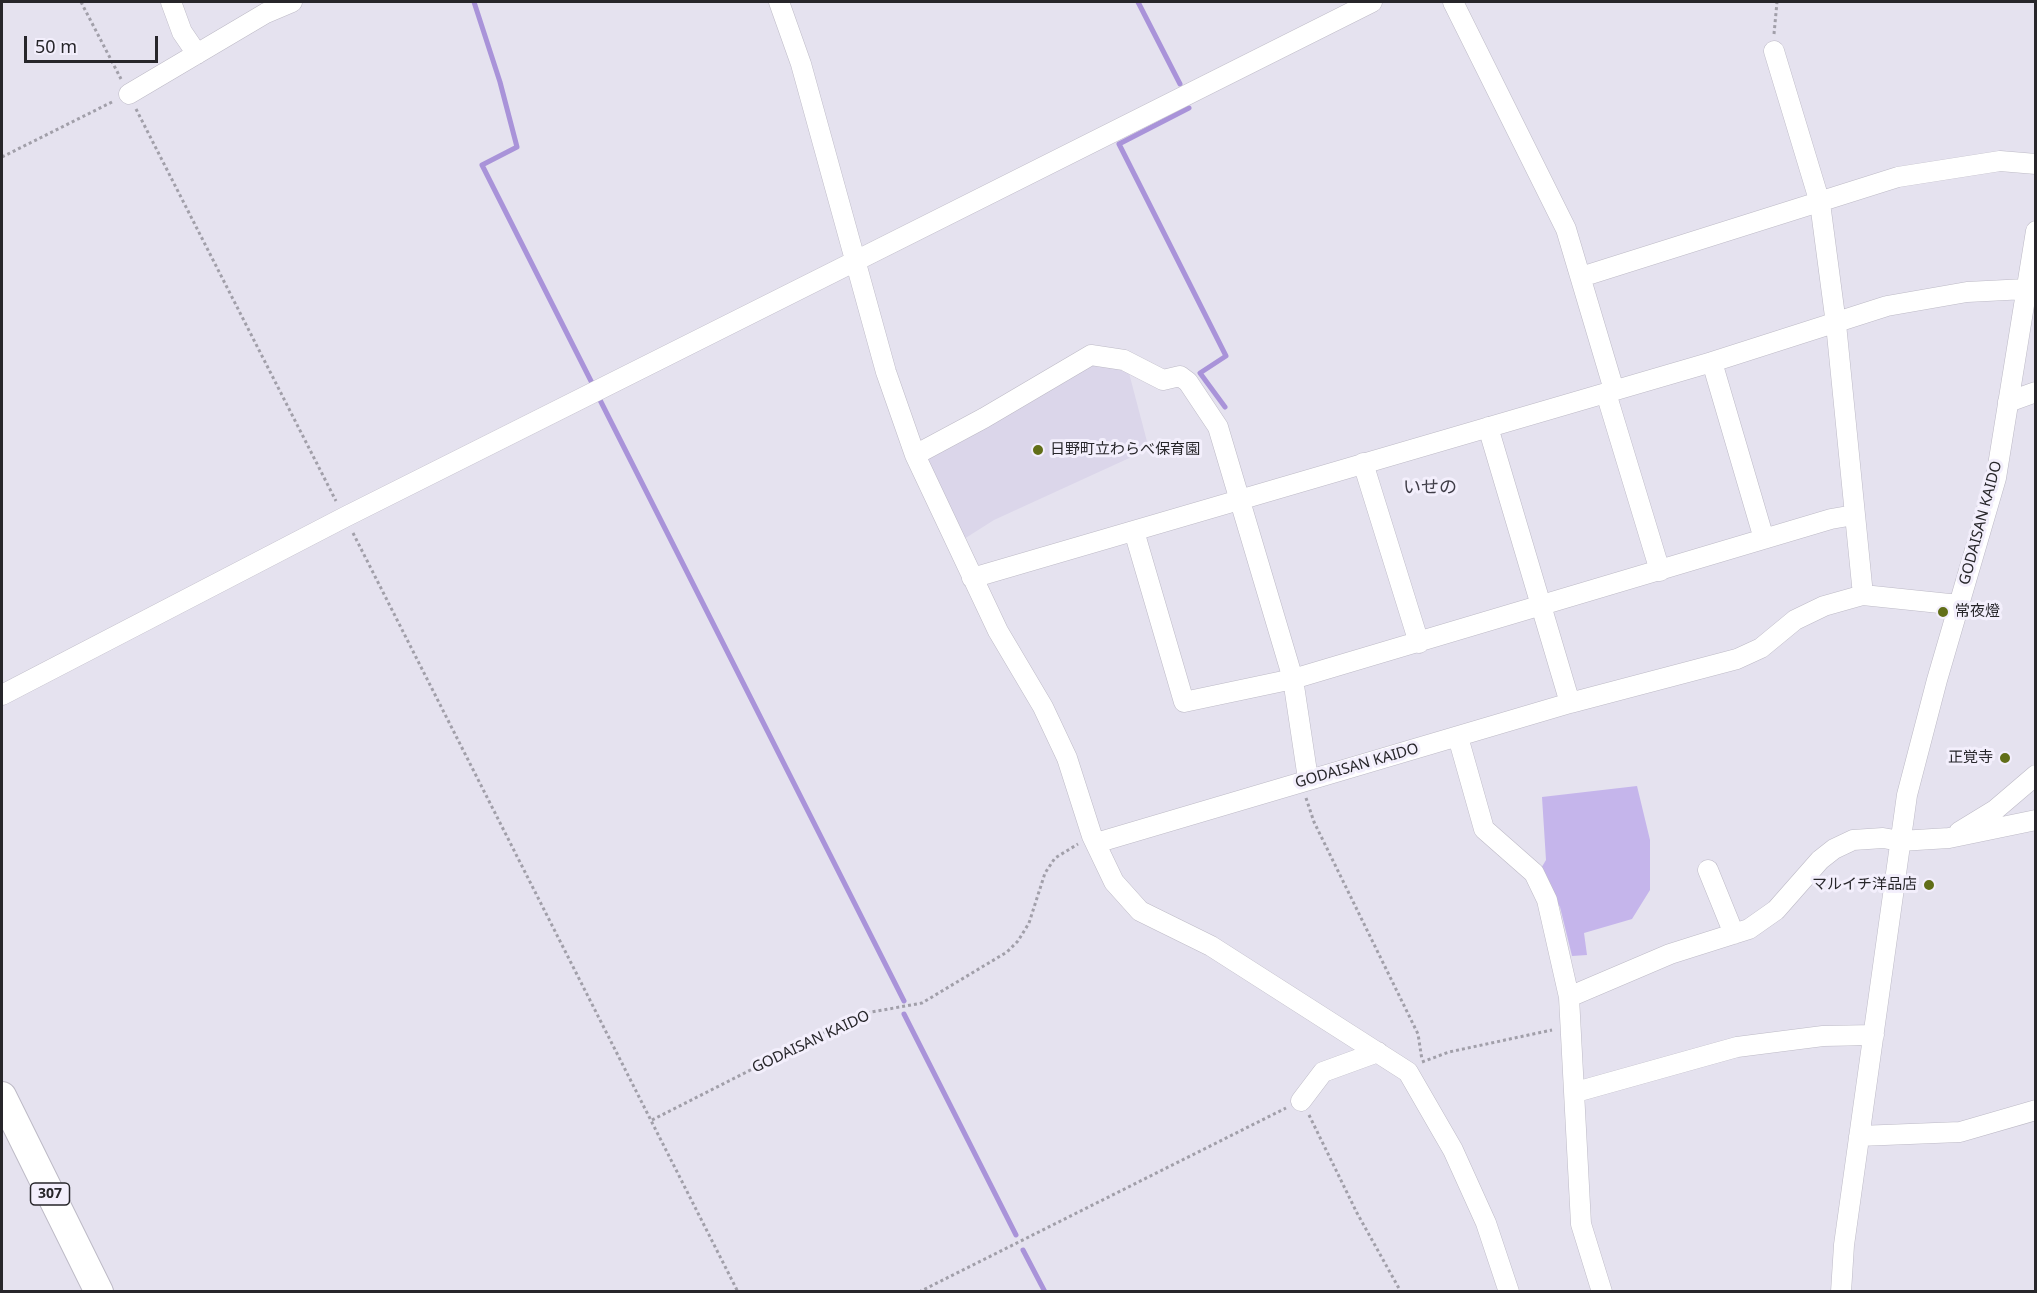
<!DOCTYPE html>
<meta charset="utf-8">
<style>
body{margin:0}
#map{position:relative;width:2037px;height:1293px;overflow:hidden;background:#e5e2ef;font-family:"Noto Sans",sans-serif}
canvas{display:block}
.frame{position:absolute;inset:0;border:3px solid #27262a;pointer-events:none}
.scale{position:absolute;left:24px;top:36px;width:134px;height:27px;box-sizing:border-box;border:3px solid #27262a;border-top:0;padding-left:8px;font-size:18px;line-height:21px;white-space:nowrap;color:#27262a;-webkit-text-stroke:4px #f3effc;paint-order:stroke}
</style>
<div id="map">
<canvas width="2037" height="1293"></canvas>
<div class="frame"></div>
<div class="scale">50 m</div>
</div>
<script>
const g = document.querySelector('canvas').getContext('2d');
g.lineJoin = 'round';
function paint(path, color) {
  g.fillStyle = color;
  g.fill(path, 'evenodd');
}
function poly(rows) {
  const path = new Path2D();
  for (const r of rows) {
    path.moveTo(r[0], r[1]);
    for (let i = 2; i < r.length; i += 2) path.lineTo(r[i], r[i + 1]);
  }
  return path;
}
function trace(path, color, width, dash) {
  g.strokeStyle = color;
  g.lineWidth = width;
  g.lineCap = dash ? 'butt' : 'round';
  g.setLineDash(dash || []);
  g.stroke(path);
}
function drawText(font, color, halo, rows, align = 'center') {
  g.font = font + ' "Noto Sans","Noto Sans JP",sans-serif';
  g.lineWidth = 6;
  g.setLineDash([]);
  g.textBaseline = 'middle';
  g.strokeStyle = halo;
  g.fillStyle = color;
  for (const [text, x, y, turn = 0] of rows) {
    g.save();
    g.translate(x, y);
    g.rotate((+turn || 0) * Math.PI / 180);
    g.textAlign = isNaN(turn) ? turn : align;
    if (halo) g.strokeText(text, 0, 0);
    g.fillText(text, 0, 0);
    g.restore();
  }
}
paint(poly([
 [1089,364,1115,366,1129,373,1149,449,994,520,964,539,923,461]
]), '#dbd6ea');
paint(poly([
 [1637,786,1650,840,1650,890,1632,919,1584,933,1587,955,1572,956,1560,907,1537,875,1546,860,1542,797]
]), '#c5b5eb');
trace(poly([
 [474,2,500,82,517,147,482,165,592,383],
 [1138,2,1180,84],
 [1189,108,1119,144,1226,356,1200,373,1225,407],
 [600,400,904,1001],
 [904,1014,1016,1235],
 [1023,1250,1045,1292]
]), '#a993d9', 5);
const minor = poly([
 [171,2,182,32,197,54],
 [779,2,801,64,886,372,915,455,998,631,1043,707,1067,758,1092,836,1114,882,1140,911,1211,946,1408,1072,1453,1150,1486,1223,1509,1292],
 [1453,2,1566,229,1614,390],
 [1774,51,1820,203,1836,324,1863,595],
 [129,94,266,13,292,2],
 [1581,277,1898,177,2000,161,2036,164],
 [1712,362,1764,539],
 [1606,393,1660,571],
 [2008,402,2036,392],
 [1488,427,1570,703],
 [915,455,984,418,1091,355,1124,360,1163,380,1180,376,1188,382,1218,427,1293,679,1308,779],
 [1363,463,1419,643],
 [1134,531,1184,702,1293,679,1831,519,1854,515],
 [972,578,1712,362,1887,306,1967,292,2026,289],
 [2,695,345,517,1372,2],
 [1458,737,1484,829,1534,873,1547,900,1569,997,1581,1224,1602,1292],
 [1959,832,1995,810,2036,775],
 [1096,843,1570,703,1737,659,1761,648,1795,620,1824,606,1863,595,1959,605],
 [1708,870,1734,934],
 [1569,997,1670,954,1749,929,1776,910,1820,860,1834,849,1853,840,1883,838,1900,841,1949,838,2036,820],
 [1576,1092,1737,1047,1823,1036,1874,1035],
 [1301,1101,1323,1072,1378,1052],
 [1859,1136,1960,1132,2036,1110],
 [1841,1292,1844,1245,1907,795,1937,680,1996,478,2036,231]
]);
const highway = poly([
 [2,1096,99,1292]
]);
trace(minor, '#bdbac6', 21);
trace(highway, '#bdbac6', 30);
trace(poly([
 [81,2,121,79],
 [1774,34,1777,2],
 [136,109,336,501],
 [2,157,112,102],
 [353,533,738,1292],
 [1306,798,1314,822,1418,1034,1422,1060],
 [1422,1062,1449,1052,1552,1030],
 [1309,1115,1357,1213,1401,1292],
 [652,1120,849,1020,866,1013,922,1003,1007,952,1018,941,1029,923,1045,873,1055,858,1078,844],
 [919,1292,1286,1108]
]), '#a19fa9', 3, [3, 3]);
trace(minor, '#fff', 20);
trace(highway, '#fff', 28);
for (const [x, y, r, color] of [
 [1038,450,6,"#616e18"],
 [1943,612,6,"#616e18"],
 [2005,758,6,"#616e18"],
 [1929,885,6,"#616e18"]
]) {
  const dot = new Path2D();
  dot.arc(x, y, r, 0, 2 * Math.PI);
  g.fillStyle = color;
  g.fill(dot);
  trace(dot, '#f3effc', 2);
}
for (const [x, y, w] of [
 [50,1194,39]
]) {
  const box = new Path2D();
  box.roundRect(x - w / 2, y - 11, w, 22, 4.5);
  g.fillStyle = '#f3effc';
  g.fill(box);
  trace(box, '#27262a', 1.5);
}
drawText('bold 14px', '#27262a', null, [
 ["307",50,1194]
]);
drawText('15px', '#27262a', '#f3effc', [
 ["日野町立わらべ保育園",1050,450],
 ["常夜燈",1955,612],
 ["正覚寺",1993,758,"right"],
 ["マルイチ洋品店",1917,885,"right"]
], 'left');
drawText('15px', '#27262a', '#f3effc', [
 ["GODAISAN KAIDO",1981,523,-75],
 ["GODAISAN KAIDO",1357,766,-16],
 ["GODAISAN KAIDO",811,1042,-25]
]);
drawText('18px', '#3f3d47', '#f3effc', [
 ["いせの",1430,488]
]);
</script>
